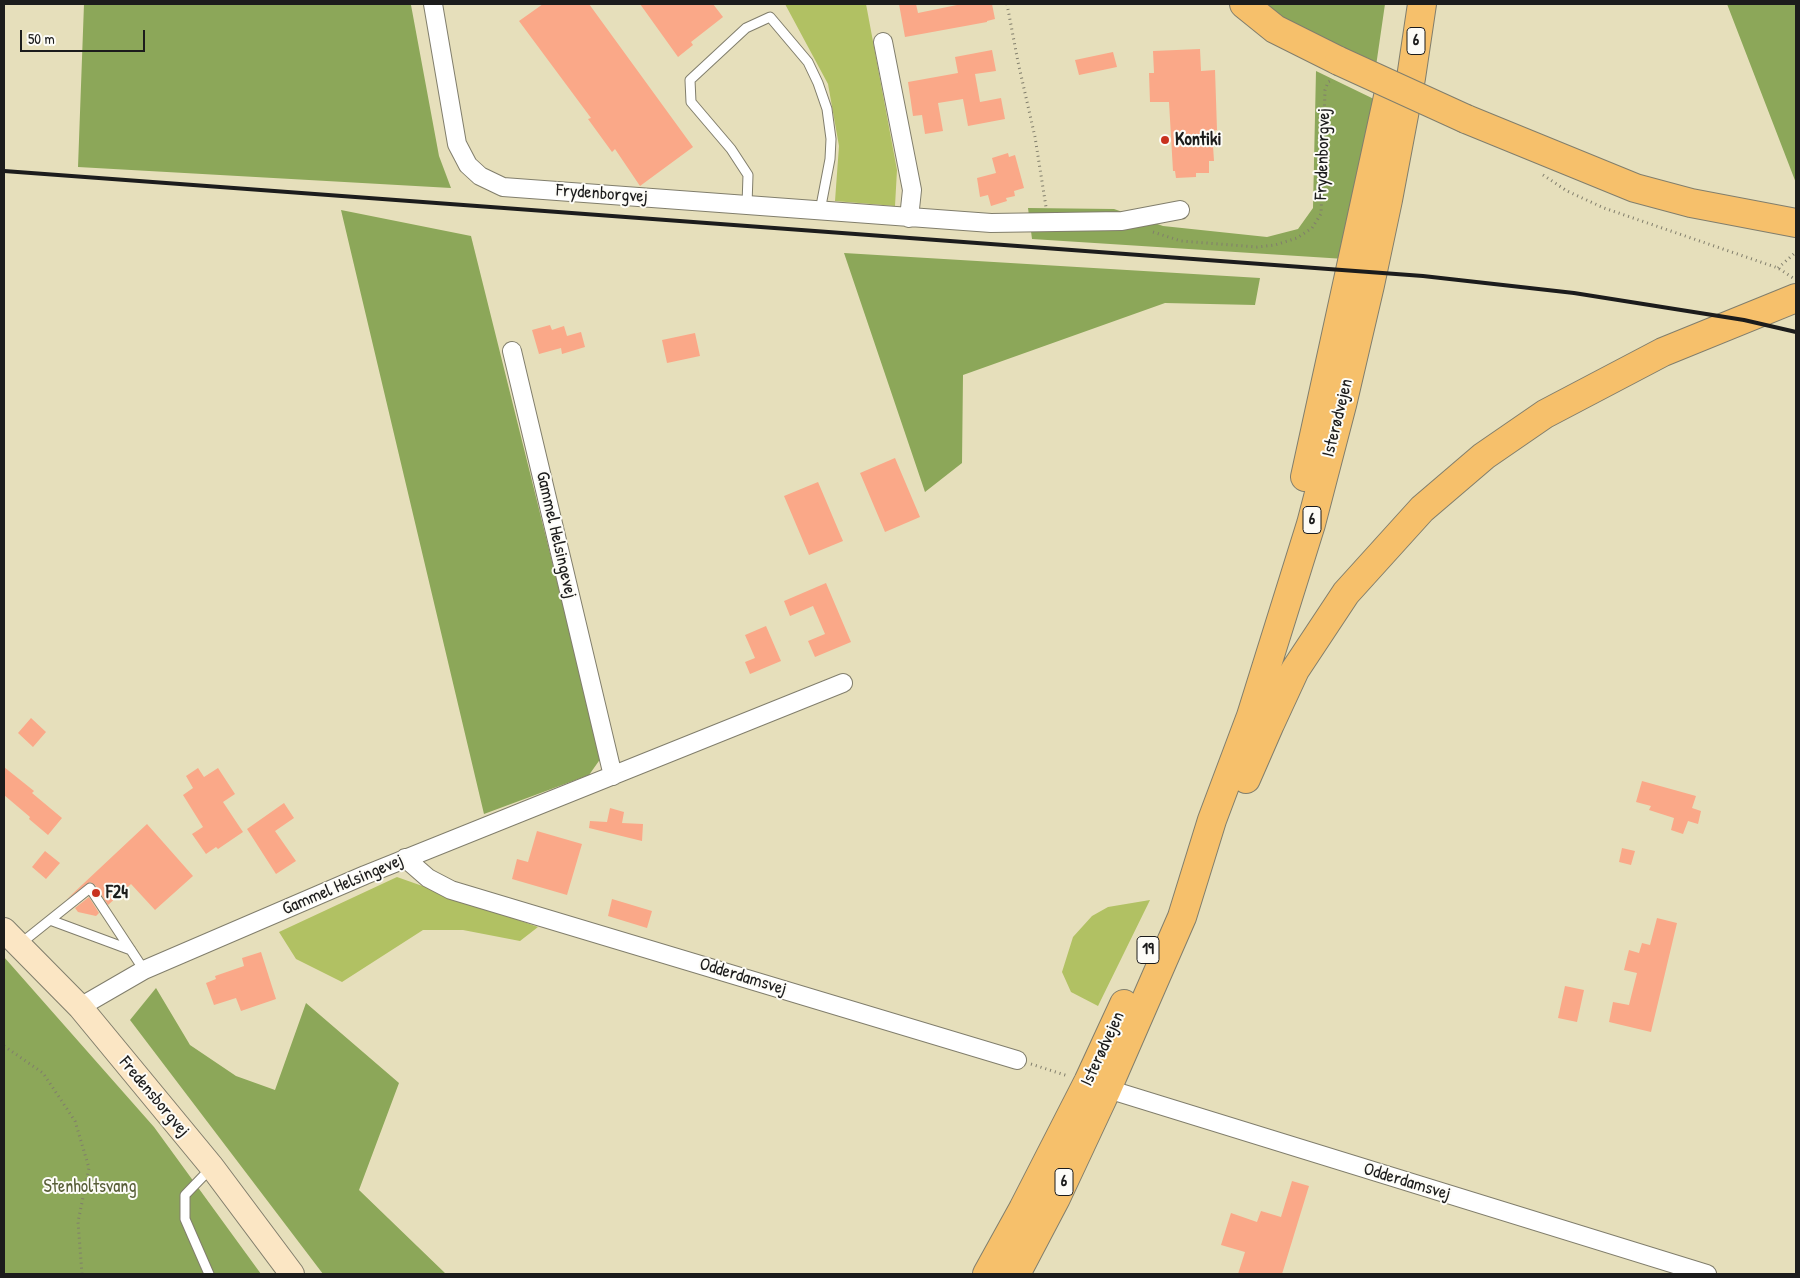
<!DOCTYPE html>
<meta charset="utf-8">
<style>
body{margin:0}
#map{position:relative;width:1800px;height:1278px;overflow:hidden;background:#e6dfbb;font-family:"Patrick Hand",sans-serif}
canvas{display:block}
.frame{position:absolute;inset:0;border:5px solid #1c1c1c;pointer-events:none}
.scale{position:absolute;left:20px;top:30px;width:125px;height:22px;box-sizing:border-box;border:2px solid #1c1c1c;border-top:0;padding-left:6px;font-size:15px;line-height:18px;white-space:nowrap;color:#1c1c1c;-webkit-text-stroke:4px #fdfcf7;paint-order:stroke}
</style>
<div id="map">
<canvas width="1800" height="1278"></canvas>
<div class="frame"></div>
<div class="scale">50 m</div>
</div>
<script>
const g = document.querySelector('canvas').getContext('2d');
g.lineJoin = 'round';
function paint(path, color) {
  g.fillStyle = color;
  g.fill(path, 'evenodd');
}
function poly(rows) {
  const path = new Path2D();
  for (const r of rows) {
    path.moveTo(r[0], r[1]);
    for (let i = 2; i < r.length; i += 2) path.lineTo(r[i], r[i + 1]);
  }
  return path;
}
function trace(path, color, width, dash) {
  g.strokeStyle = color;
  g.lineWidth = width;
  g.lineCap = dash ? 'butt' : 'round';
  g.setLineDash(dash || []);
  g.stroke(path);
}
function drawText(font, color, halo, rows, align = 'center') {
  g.font = font + ' "Patrick Hand",sans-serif';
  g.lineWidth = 4;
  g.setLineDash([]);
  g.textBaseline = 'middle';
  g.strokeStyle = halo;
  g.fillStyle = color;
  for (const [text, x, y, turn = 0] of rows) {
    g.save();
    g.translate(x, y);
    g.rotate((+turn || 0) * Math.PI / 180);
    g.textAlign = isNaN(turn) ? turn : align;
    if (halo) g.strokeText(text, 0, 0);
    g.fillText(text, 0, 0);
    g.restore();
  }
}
paint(poly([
 [785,4,866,4,897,170,895,206,835,201,839,146,828,84],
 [397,877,538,927,520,941,463,930,423,930,342,982,296,959,279,932],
 [1150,900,1098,1006,1071,992,1062,972,1073,937,1092,916,1108,907]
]), '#b1c163');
paint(poly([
 [84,4,411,5,439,156,451,188,78,167],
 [1265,4,1385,4,1376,66,1294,29],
 [1727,4,1796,4,1796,183],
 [1316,71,1378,101,1345,259,1032,239,1028,208,1114,209,1163,226,1267,237,1298,229,1313,208],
 [341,210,471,236,601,758,589,775,484,814],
 [844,253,1260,278,1255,305,1165,303,963,375,962,463,925,492],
 [4,957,154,1127,261,1274,4,1274],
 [156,988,190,1045,236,1076,275,1090,306,1003,399,1083,359,1190,446,1274,323,1274,130,1020]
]), '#8ca759');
paint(poly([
 [543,4,589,4,693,147,640,186,615,149,612,152,588,119,591,118,519,21],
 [640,4,713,4,723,17,691,42,693,45,678,57],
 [899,4,916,4,918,13,957,5,957,4,992,4,995,19,987,21,987,22,905,37],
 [1200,49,1201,71,1215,70,1217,130,1212,131,1214,161,1209,161,1209,173,1196,173,1196,177,1176,178,1175,171,1173,171,1169,102,1150,102,1149,73,1154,73,1153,51],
 [992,50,996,71,975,74,980,102,1001,98,1005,119,968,126,963,99,938,103,943,131,925,134,922,115,913,116,908,82,958,73,955,57],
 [1113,52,1117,67,1079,75,1075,60],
 [1008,153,1009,157,1015,155,1024,188,1014,191,1015,196,1006,198,1007,201,991,206,988,195,980,197,977,178,996,173,992,158],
 [550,325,552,330,564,326,567,336,581,332,585,347,562,354,561,348,539,354,532,330],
 [695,333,700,356,667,363,662,340],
 [895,458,920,517,885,532,860,473],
 [818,482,843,541,809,555,784,496],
 [826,583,851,642,815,657,808,641,825,634,813,606,790,616,784,601],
 [766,626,781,661,750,674,745,662,755,658,745,635],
 [31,718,46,732,33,747,18,733],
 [4,767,34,791,32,793,62,818,48,835,29,819,30,817,4,795],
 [198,768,204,777,218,768,235,794,223,802,243,832,218,849,216,847,206,854,192,834,203,827,183,795,193,788,186,776],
 [1642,781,1696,796,1692,808,1701,811,1698,824,1688,821,1683,834,1671,830,1674,818,1649,810,1651,806,1636,802],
 [284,803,294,818,275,831,296,861,276,874,247,829],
 [610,808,624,812,622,823,643,824,642,841,589,828,590,821,607,822],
 [147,824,193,876,155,910,131,884,108,905,95,885,90,882,67,899],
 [537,831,582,844,567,895,512,879,517,859,528,862],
 [1622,848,1635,851,1631,865,1619,862],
 [45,851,60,863,46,879,32,867],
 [89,897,99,913,96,916,78,912,75,908],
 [612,899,652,911,647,928,608,916],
 [1657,918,1677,923,1651,1032,1609,1022,1613,1002,1629,1005,1637,973,1624,970,1629,950,1639,953,1642,943,1650,945],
 [261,952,276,999,241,1011,236,998,214,1005,206,983,216,979,215,976,244,966,242,958],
 [1565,986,1584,990,1577,1022,1558,1018],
 [1292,1181,1309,1186,1282,1274,1238,1274,1245,1252,1221,1245,1231,1213,1257,1222,1261,1211,1281,1217]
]), '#faa888');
const lane = poly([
 [747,205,748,175,731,149,691,102,690,80,746,28,770,17,808,62,818,83,827,109,831,139,830,159,820,211],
 [50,920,131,950],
 [20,944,90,888,144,970],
 [209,1274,185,1219,185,1195,212,1167]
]);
const street = poly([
 [433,4,457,144,468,165,480,176,503,187,991,223,1122,221,1180,210],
 [883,42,912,190,909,218],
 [512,351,613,776],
 [405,858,428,878,451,890,1017,1060],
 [80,1007,144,970,365,875,843,683],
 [1098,1086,1707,1274]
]);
const secondary = poly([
 [4,930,80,1007,212,1167,292,1274]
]);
const highway = poly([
 [1244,4,1275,29,1339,61],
 [1466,119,1635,188,1691,203,1796,223],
 [1305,477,1389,92],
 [1246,779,1270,724,1295,670,1346,593,1422,509,1484,456,1545,414,1663,352,1796,298],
 [987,1274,1023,1209,1088,1082,1124,1004],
 [1016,1274,1056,1198,1107,1089,1182,917,1212,820,1251,716,1311,524,1342,405,1370,285,1388,200,1411,78,1422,4]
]);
trace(lane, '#817e6c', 11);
trace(street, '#817e6c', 20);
trace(secondary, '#817e6c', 26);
trace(highway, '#817e6c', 30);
trace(poly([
 [1007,4,1018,62,1035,137,1046,207],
 [1543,175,1567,191,1604,208,1778,268,1793,278],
 [1153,232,1181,241,1257,247,1275,245,1297,238,1312,228,1321,214,1325,90,1328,82,1330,81],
 [1778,268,1796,252],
 [4,1046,43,1073,75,1121,89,1168,78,1222,82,1274],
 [1031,1064,1068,1076]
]), '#817e6c', 3, [1, 4]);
trace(lane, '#fff', 9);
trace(street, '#fff', 18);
trace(secondary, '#fbe6c4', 24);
trace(highway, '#f6c06b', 28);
trace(poly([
 [4,171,1423,276,1574,293,1744,320,1796,332]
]), '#1c1c1c', 4);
const highwayBridge = poly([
 [1339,61,1466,119]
]);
trace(highwayBridge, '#817e6c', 30, []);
trace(highwayBridge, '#f6c06b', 28);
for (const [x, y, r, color] of [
 [1165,140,5,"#c8321e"],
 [96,893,5,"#c8321e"]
]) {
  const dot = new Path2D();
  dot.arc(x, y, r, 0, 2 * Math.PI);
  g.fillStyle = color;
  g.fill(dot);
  trace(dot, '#fdfcf7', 2);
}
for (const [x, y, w] of [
 [1416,41,18],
 [1312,520,18],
 [1148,950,22],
 [1064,1182,18]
]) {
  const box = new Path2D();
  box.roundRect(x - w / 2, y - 13.5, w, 27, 4);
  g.fillStyle = '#fdfcf7';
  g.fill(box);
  trace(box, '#1c1c1c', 1);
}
drawText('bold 16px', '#1c1c1c', null, [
 ["6",1416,41],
 ["6",1312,520],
 ["19",1148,950],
 ["6",1064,1182]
]);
drawText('bold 18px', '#1c1c1c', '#fdfcf7', [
 ["Kontiki",1175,140],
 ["F24",106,893]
], 'left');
drawText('18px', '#1c1c1c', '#fdfcf7', [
 ["Frydenborgvej",1323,154,-88],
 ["Frydenborgvej",602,194,4],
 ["Isterødvejen",1338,418,-76],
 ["Gammel Helsingevej",556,535,77],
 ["Gammel Helsingevej",343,885,-23],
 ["Odderdamsvej",743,977,17],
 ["Isterødvejen",1103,1049,-65],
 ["Fredensborgvej",154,1097,50],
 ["Odderdamsvej",1407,1182,17]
]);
drawText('18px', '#585e38', '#fdfcf7', [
 ["Stenholtsvang",90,1187]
]);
</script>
